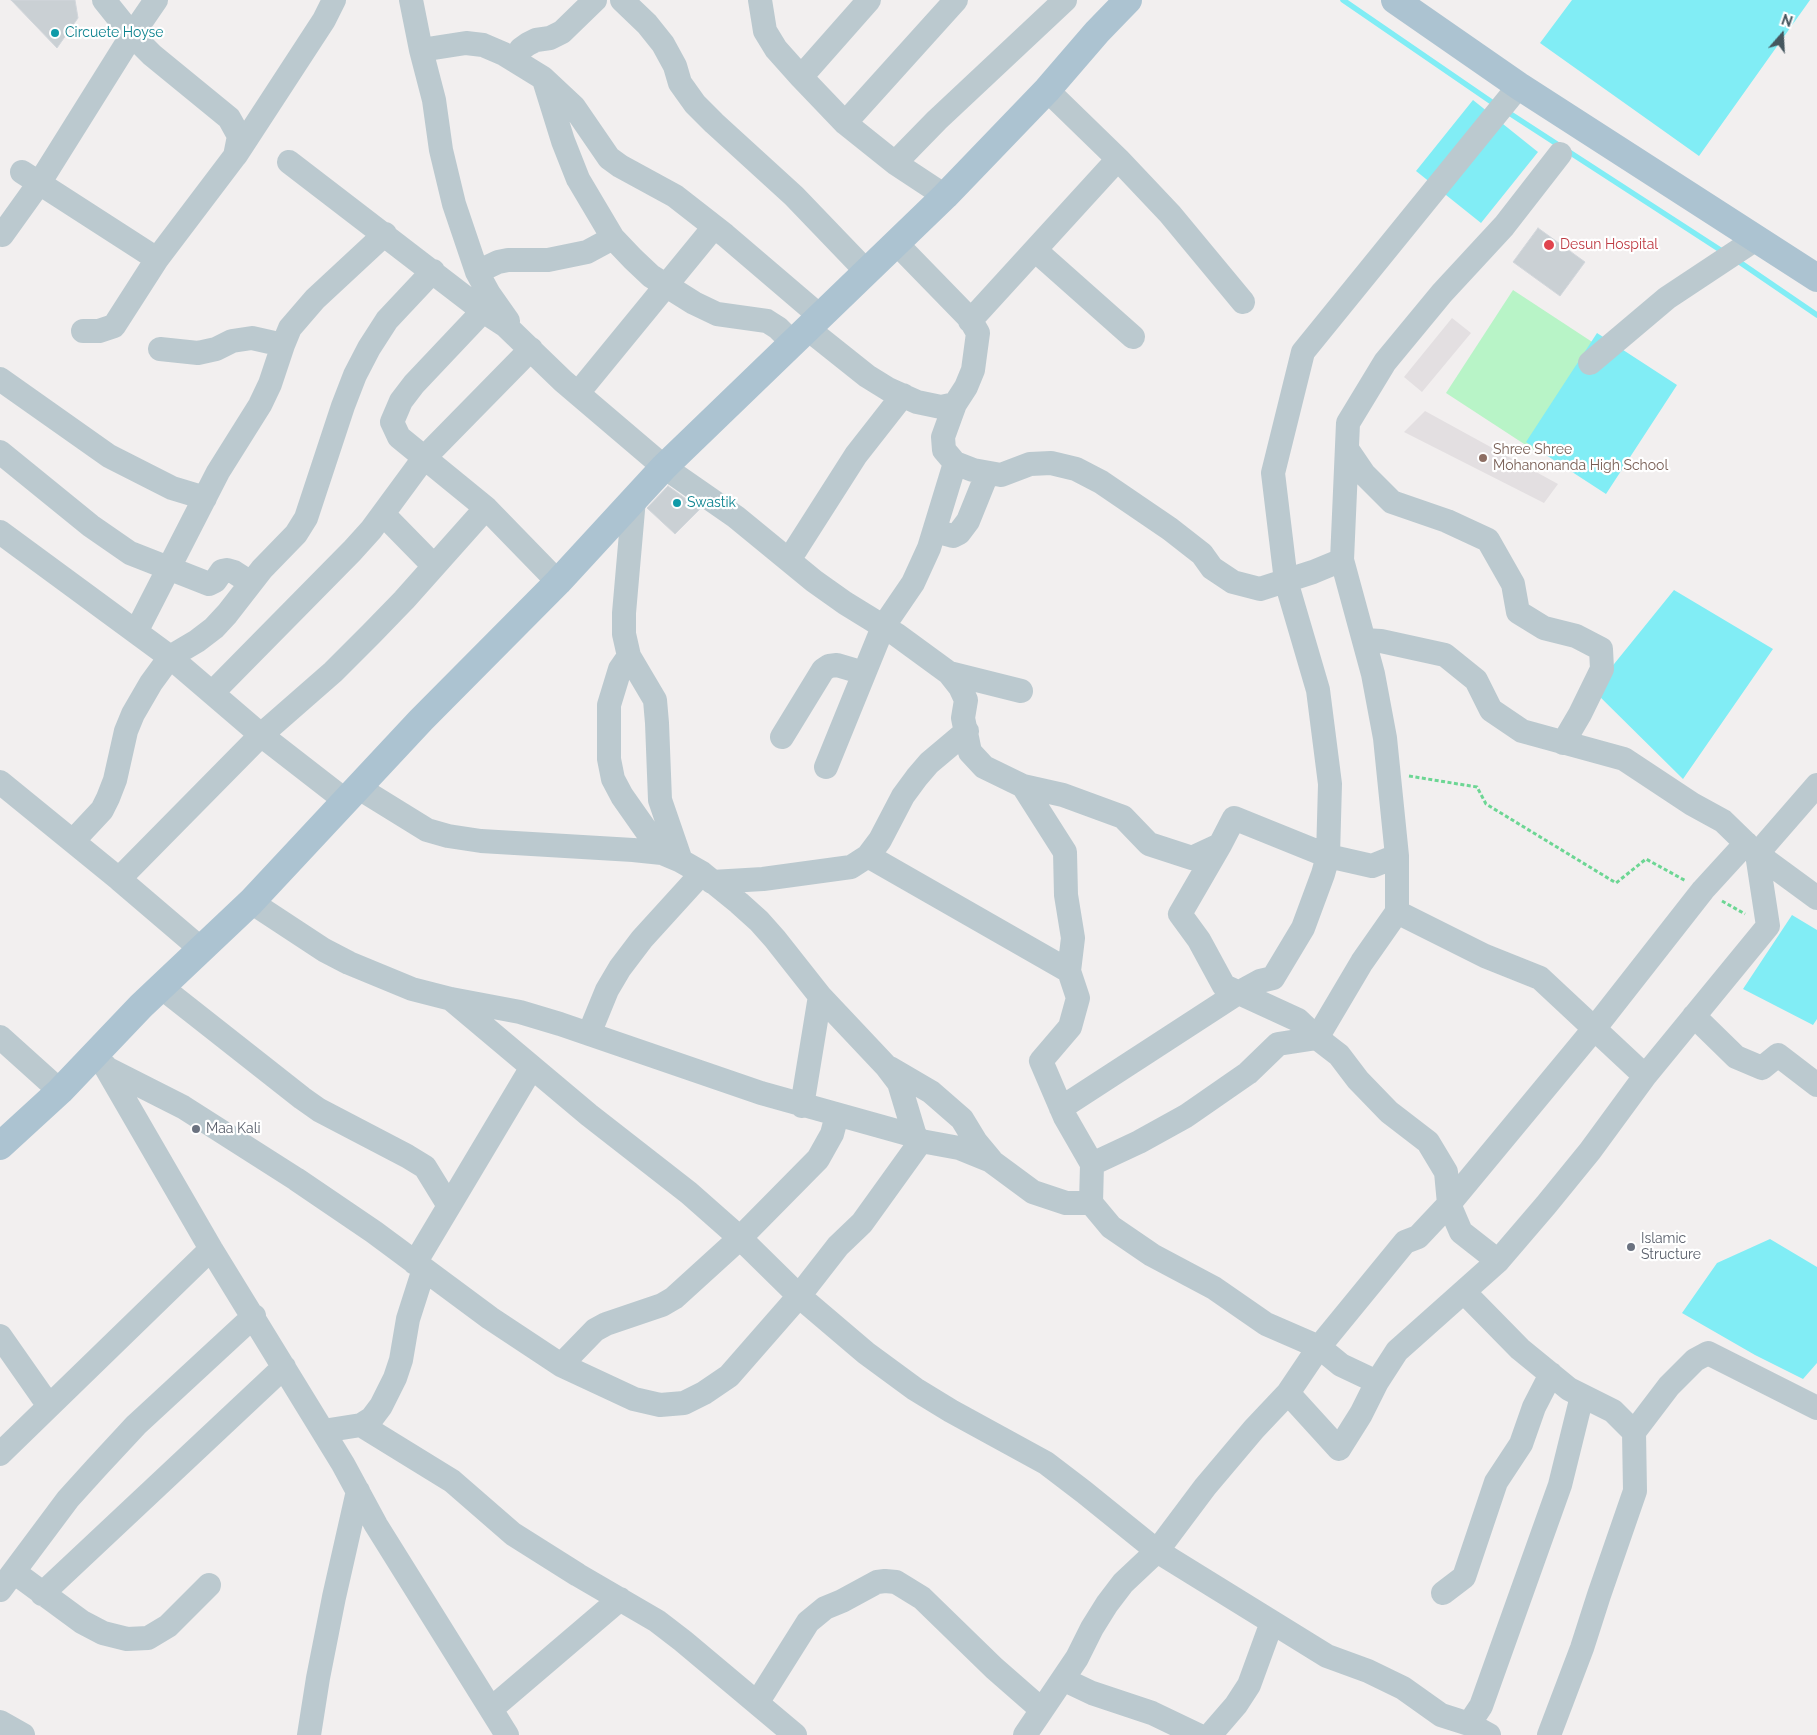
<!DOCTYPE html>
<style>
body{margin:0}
#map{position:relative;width:1817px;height:1735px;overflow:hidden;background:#f2efef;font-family:Raleway,sans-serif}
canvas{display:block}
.north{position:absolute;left:1757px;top:10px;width:50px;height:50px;-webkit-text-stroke:4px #fff;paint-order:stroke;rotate:19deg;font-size:14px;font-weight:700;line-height:20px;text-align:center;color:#45565e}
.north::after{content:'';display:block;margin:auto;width:18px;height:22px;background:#45565e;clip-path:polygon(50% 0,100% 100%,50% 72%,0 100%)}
</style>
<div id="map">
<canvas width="1817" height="1735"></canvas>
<div class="north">N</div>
</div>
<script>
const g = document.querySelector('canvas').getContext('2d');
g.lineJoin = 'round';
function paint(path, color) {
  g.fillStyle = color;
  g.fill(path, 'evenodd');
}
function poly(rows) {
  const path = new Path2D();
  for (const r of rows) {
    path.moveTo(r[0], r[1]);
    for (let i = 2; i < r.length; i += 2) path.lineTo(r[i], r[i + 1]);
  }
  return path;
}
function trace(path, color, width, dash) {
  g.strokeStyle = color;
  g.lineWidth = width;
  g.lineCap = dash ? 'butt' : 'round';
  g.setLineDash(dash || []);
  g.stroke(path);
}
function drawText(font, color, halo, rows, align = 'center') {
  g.font = font + ' Raleway,sans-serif';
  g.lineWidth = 4.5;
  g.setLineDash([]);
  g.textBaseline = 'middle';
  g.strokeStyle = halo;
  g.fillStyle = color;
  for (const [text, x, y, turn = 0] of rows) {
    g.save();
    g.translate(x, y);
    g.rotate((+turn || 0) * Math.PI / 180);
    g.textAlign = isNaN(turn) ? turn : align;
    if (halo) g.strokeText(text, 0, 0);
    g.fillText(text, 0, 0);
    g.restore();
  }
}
paint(poly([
 [1452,318,1471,333,1422,392,1404,377],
 [1425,411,1558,484,1544,503,1404,432]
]), '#e3dfe1');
paint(poly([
 [1513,290,1609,353,1541,455,1446,393]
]), '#b8f4c7');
paint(poly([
 [1572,0,1810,0,1699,156,1540,43],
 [1473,100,1538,152,1481,223,1416,171],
 [1597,333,1677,385,1606,494,1526,442],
 [1674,590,1773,649,1683,779,1593,690],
 [1792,915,1817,930,1817,1019,1813,1025,1743,989],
 [1770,1239,1817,1267,1817,1363,1803,1379,1755,1355,1682,1313,1717,1263]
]), '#81edf5');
trace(poly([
 [1343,0,1496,105],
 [1506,111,1725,253],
 [1735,259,1817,315]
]), '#81edf5', 5.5);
const building = poly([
 [11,0,75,0,78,18,57,48,11,0],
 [1538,228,1585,262,1560,296,1513,262,1538,228],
 [668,486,700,509,675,534,647,508,668,486]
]);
paint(building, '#cad0d4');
trace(building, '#d2d6db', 1);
trace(poly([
 [1409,776,1477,787,1486,804,1616,883,1646,859,1686,881],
 [1722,901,1745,914]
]), '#6dd694', 3, [4, 2.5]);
trace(poly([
 [411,0,421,50,434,100,441,150,454,204,477,272,489,294,508,321],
 [622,0,647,24,663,44,675,66,680,83,695,104,714,123,794,196,867,272],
 [760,0,765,31,776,49,801,77,845,123,895,163,945,196],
 [421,50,466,43,483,45,504,54,543,78,574,107,609,158,620,166,675,196,725,235,821,317],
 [514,60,521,49,528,44,536,40,550,38,562,32,595,0],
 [801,77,869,0],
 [544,80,563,141,578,179,613,238,633,259,651,276,694,303,717,314,767,321,778,328,793,343],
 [1047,90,1118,159,1170,214,1243,302],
 [845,123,956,0],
 [1560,154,1504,226,1442,293,1385,362,1348,423,1342,560,1373,674,1385,738,1397,856,1397,912,1485,956,1540,978,1645,1076],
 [236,155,324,20,334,0],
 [289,162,483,311,506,326,563,381,664,467,736,517,814,581,845,603,897,635,949,673,960,687,966,700,963,718,970,752,984,767,1023,786,1063,795,1123,817,1149,844,1192,858,1220,845,1234,818,1328,856,1372,866,1397,856],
 [895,163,937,120,1065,0],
 [22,172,157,259],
 [2,235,40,182,132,35,156,0],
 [1035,250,1133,337],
 [477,272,498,262,508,260,548,260,587,252,613,238],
 [483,311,414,384,401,401,392,422,399,437,486,508,558,582],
 [970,321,1118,159],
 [808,329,867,376,888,389,917,402,941,407,955,404,966,387,973,370,978,333,970,319,896,243],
 [83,331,99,331,114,326,157,259,235,156,239,136,229,118,152,55,132,35,104,0],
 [160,349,198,353,216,349,232,341,252,338,283,345],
 [1590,363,1667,298,1756,239],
 [0,379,109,456,172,488,205,498],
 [578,393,714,227],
 [955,404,943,437,944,450,955,463,973,470,1001,475,1030,464,1051,463,1076,469,1101,482,1170,529,1202,554,1212,568,1233,582,1260,589,1313,572,1342,560],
 [1347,449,1364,474,1392,502,1447,521,1488,540,1513,584,1518,612,1544,628,1576,636,1601,649,1602,669,1580,714,1563,743],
 [0,452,91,526,130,553,209,584,215,581,222,571,227,570,234,572,251,583],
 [634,499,624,613,624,634,629,656,655,700,657,723,660,800,681,861],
 [383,514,434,566],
 [935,531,953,536,959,533,968,521,987,474],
 [0,532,170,657,261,735,346,801],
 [789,560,856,455,903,395],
 [136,632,218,472,260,405,270,384,283,345,290,328,315,299,385,234],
 [1364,640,1381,641,1445,655,1476,680,1491,710,1522,731,1624,759,1692,804,1723,821,1757,854,1817,898],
 [629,656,620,669,609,705,609,759,613,779,622,796,662,853],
 [949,673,1021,691],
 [212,693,352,551,371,530,424,458,531,349],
 [782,737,823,670,829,666,837,665,864,673],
 [826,767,883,627,913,583,929,548,955,463],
 [0,782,119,879,201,949],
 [1023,786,1065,852,1066,895,1073,938,1069,971,1078,998,1070,1027,1041,1061,1065,1117,1092,1164],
 [359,788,427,830,448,836,481,841,633,850,662,853,681,861,702,873,739,903,759,921,775,939,820,996,886,1066,899,1083,915,1136,921,1141,959,1148,991,1161,1033,1192,1066,1203,1091,1203],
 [73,841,102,810,108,798,115,780,126,731,133,714,151,683,170,657,197,641,214,628,227,614,262,569,296,534,306,518,343,406,355,375,369,348,387,320,433,271],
 [1220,845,1180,914,1199,940,1224,986,1298,1020,1317,1038,1362,962,1397,912],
 [868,856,1069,971],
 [119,879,261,735,333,672,371,634,404,600,486,508],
 [712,882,763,879,851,867,868,856,880,840,903,796,917,777,929,763,967,731],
 [251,902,324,950,349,963,412,989,451,999,520,1012,560,1024,761,1093,915,1136],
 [161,987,302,1098,319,1110,407,1156,425,1167,449,1206],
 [451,999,589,1115,689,1193,740,1238,799,1296,866,1353,915,1389,951,1411,1046,1463,1084,1492,1157,1551,1327,1656,1368,1671,1403,1688,1441,1715,1469,1724,1489,1735],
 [1694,1016,1736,1057,1762,1068,1778,1055,1817,1085],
 [589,1034,607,990,620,968,642,939,702,873],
 [0,1037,60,1091],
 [105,1066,211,1249,343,1464,376,1525,507,1735],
 [106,1068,183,1107,296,1179,374,1232,490,1318,561,1365,634,1399,660,1405,684,1403,704,1393,729,1376,799,1296,838,1246,862,1223,921,1141],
 [890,1068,931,1092,962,1119,976,1142,991,1160],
 [802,1106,820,996],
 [1061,1108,1238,993,1260,981,1273,978,1303,928,1323,874,1328,856,1330,784,1318,690,1286,581,1273,473,1303,352,1519,86],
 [415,1263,532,1067],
 [1464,1292,1520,1349,1569,1389,1613,1411,1634,1432,1635,1491,1599,1595,1582,1648,1549,1735],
 [0,1336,49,1406],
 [561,1365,595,1330,606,1324,662,1305,674,1298,740,1238,818,1159,832,1134,837,1115],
 [1377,1382,1341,1365,1319,1347,1266,1324,1214,1288,1152,1255,1111,1227,1091,1203,1092,1164,1139,1142,1186,1116,1248,1073,1278,1044,1317,1038,1339,1055,1358,1080,1389,1112,1428,1142,1446,1172,1449,1204,1461,1232,1498,1261],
 [1288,1393,1319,1347,1405,1242,1418,1237,1449,1204,1594,1029,1703,890,1746,843],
 [361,1425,452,1481,513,1534,578,1575,657,1621,683,1641,795,1735],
 [323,1431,361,1425,372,1418,381,1406,395,1378,401,1360,408,1319,424,1269],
 [1634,1432,1669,1386,1695,1360,1708,1353,1817,1408],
 [0,1454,211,1249],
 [14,1572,82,1622,103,1633,127,1639,148,1638,168,1626,209,1585],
 [0,1590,68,1499,97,1467,136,1425,254,1316],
 [1443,1593,1464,1577,1496,1482,1521,1444,1534,1407,1551,1374],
 [42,1594,284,1367],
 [1065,1678,1073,1684,1092,1693,1152,1713,1198,1735],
 [757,1703,808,1622,825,1608,842,1601,877,1582,885,1581,896,1582,922,1598,994,1668,1042,1710],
 [491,1709,620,1599],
 [0,1722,23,1735],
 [1469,1724,1481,1706,1560,1485,1582,1396],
 [309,1735,318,1678,334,1597,358,1491],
 [1025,1735,1077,1658,1092,1628,1107,1604,1123,1583,1157,1551,1205,1487,1254,1429,1288,1393,1339,1449,1361,1414,1377,1382,1397,1351,1498,1261,1546,1205,1590,1151,1645,1076,1768,926,1757,854,1817,785],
 [1210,1735,1236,1705,1249,1685,1272,1622]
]), '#bbc9cf', 24);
trace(poly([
 [1395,0,1519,86,1817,278],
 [0,1146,60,1091,141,1006,251,902,421,720,558,582,664,467,945,196,1047,90,1097,32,1128,0]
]), '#acc3d1', 28);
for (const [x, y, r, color] of [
 [55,33,5,"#0f9aa8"],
 [1549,245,6,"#e0444e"],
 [1483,458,5,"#8d6e63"],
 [677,503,5,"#0f9aa8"],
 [196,1129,5,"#6b7280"],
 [1631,1247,5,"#6b7280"]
]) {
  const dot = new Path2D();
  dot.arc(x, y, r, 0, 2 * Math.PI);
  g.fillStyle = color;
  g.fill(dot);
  trace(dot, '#fff', 2);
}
drawText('14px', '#0d838f', '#fff', [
 ["Circuete Hoyse",65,33],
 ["Swastik",687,503]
], 'left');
drawText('14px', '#be3a42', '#fff', [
 ["Desun Hospital",1560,245]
], 'left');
drawText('14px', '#785e54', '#fff', [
 ["Shree Shree",1493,450],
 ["Mohanonanda High School",1493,466]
], 'left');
drawText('14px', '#5b616d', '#fff', [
 ["Maa Kali",206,1129],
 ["Islamic",1641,1239],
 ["Structure",1641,1255]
], 'left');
</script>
